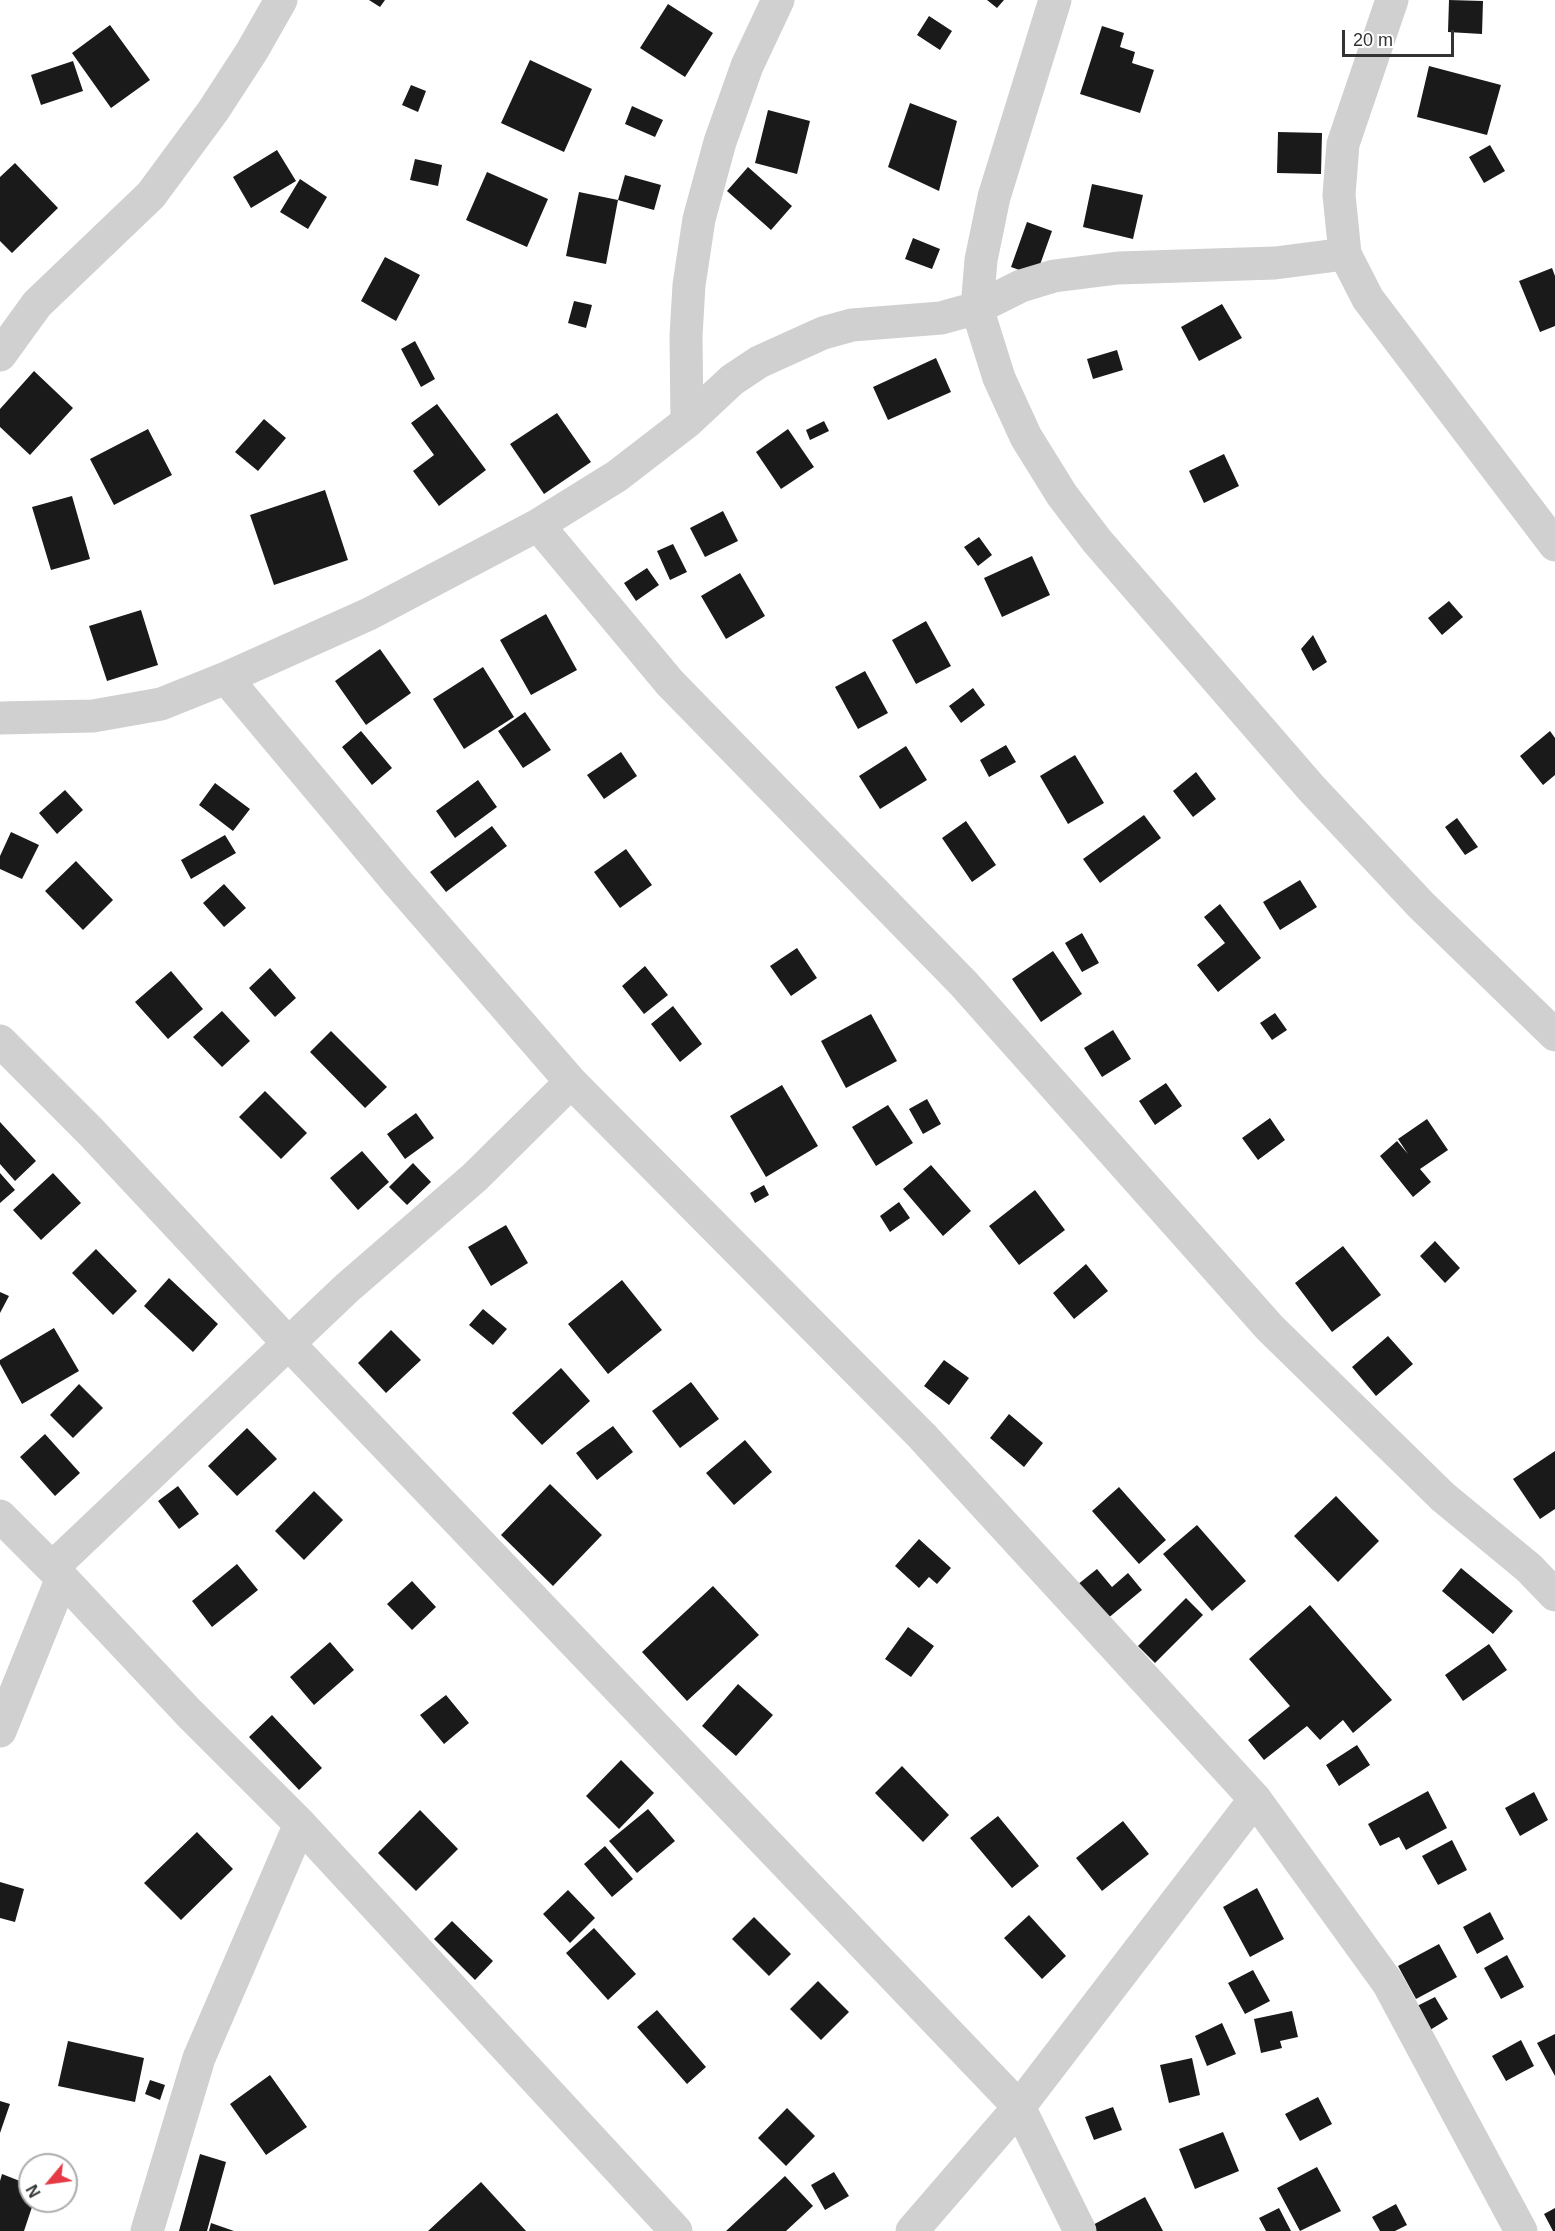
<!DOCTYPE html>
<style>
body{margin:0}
#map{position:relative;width:1555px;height:2231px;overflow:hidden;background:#fff;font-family:Helvetica,sans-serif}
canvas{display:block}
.north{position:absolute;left:18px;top:2153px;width:60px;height:60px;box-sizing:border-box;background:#fff;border:2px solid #adadad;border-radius:50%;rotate:241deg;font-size:16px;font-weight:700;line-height:24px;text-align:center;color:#333}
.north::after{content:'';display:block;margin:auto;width:21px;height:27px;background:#e63946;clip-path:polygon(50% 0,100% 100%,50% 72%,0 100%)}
.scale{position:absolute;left:1342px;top:30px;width:112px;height:27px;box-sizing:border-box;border:3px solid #333;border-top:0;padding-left:8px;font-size:18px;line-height:21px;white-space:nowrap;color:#333;-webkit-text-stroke:4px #fff;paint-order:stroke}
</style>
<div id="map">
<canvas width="1555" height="2231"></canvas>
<div class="north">N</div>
<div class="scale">20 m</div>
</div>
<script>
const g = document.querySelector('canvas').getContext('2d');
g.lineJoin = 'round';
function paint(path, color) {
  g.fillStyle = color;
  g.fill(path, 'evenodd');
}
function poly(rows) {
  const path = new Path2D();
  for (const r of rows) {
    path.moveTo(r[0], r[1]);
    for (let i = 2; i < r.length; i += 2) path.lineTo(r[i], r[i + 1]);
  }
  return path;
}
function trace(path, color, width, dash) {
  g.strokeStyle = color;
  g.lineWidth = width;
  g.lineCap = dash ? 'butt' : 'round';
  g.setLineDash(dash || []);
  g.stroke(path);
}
paint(poly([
 [369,0,385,0,380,7],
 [987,0,1004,0,997,8],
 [1449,0,1483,1,1482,34,1448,32],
 [668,4,713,33,685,77,640,48],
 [929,16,952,31,940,50,917,35],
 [110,25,150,80,111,108,72,53],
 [1102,26,1124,33,1120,47,1135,52,1132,63,1154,70,1140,113,1080,94],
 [530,60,592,89,564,152,501,123],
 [73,61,83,91,41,105,31,75],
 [1429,66,1501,85,1487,135,1417,117],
 [411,85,426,91,418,112,402,105],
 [910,103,957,121,939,191,888,167],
 [632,106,663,120,655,137,625,124],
 [768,110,810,121,797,174,755,163],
 [1278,132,1322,133,1321,174,1277,173],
 [1490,145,1505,171,1484,183,1469,157],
 [277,150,296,181,251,208,233,177],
 [415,159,442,165,438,186,410,180],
 [15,163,58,208,12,253,0,241,0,177],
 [748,167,792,206,771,230,727,191],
 [487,172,548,199,527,247,466,220],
 [625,175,661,185,654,210,618,200],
 [300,179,327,197,308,229,280,212],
 [1092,184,1143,195,1133,239,1083,227],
 [579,192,618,200,606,264,566,256],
 [1027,222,1052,231,1036,276,1011,267],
 [913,238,940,249,932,269,905,259],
 [385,257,420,275,396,321,361,301],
 [1552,268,1555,276,1555,326,1540,332,1519,281],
 [574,301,592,305,586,328,568,323],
 [1222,304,1242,338,1199,361,1181,327],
 [415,341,435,379,421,387,401,349],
 [1117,350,1123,370,1093,379,1087,359],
 [936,358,951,392,888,420,873,387],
 [34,371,73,408,30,455,0,427,0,409],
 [437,404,486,470,439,506,413,471,434,455,411,423],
 [557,413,591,462,544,494,510,444],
 [264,419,286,438,258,471,235,452],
 [824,421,829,431,810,440,806,430],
 [148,429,172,475,114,505,90,459],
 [788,429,814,467,781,489,756,452],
 [1224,454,1239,486,1204,503,1189,471],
 [325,490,348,560,274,585,250,515],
 [72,496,90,559,51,570,32,507],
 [723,511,738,541,705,557,690,528],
 [979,537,992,555,978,566,964,547],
 [673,544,687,572,670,580,657,551],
 [1032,556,1050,595,1002,617,984,578],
 [647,568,659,585,636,601,624,583],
 [740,573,765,616,726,639,701,596],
 [1449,601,1463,617,1442,635,1428,618],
 [141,610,158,665,107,681,89,626],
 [546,614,577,670,531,695,500,640],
 [926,621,951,666,916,684,892,640],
 [1313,635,1327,662,1313,671,1301,649],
 [380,649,411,693,366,725,335,681],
 [483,667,514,717,464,749,433,699],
 [865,671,888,713,858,729,835,687],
 [973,688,985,705,961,723,949,706],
 [525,712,551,750,523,768,498,731],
 [361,731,392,768,372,785,342,747],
 [1550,731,1555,738,1555,775,1543,785,1520,756],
 [1006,745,1016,762,989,777,980,760],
 [906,746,927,780,880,809,859,776],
 [621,752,637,776,604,799,587,775],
 [1075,755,1104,803,1068,824,1040,776],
 [1196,772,1216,799,1193,817,1173,791],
 [478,780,497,807,455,838,436,811],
 [215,783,250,809,233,831,199,805],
 [65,790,83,810,57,834,39,813],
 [1144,815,1161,838,1100,883,1083,859],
 [1457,818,1478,847,1465,855,1445,827],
 [966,821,996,865,972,882,942,838],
 [492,826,507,846,446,892,430,872],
 [11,832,39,845,22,879,0,869,0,856],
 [225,835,236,853,191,879,181,860],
 [626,849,652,885,620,908,594,872],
 [76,861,113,900,83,930,45,891],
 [1300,880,1317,907,1280,930,1263,902],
 [224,884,246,908,224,927,203,903],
 [1220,904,1261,958,1218,992,1197,965,1225,943,1204,917],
 [1082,933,1099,963,1082,972,1065,943],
 [797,948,817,978,791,996,770,966],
 [1053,951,1082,994,1041,1022,1012,979],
 [645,966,668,995,644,1014,622,986],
 [270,968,296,998,275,1017,249,988],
 [171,971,203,1009,168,1039,135,1002],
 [673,1006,702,1044,680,1062,651,1024],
 [222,1011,250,1041,222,1067,193,1037],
 [1275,1013,1287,1030,1272,1040,1260,1023],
 [871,1014,897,1061,846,1088,821,1041],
 [1113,1030,1131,1059,1102,1077,1084,1048],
 [331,1031,387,1087,365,1108,310,1052],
 [1166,1083,1182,1106,1155,1125,1139,1101],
 [782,1085,818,1146,766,1177,730,1116],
 [265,1091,307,1133,281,1159,239,1117],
 [927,1099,941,1124,923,1134,909,1109],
 [888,1105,913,1143,876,1166,852,1127],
 [416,1113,434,1138,405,1159,387,1134],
 [1270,1118,1285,1140,1258,1160,1242,1138],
 [1427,1119,1448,1150,1420,1169,1431,1182,1413,1197,1380,1156,1397,1141,1408,1154,1398,1139],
 [0,1122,36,1161,15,1181,0,1164],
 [362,1151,389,1182,358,1210,330,1178],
 [413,1163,431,1182,407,1205,389,1187],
 [931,1165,971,1211,943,1236,903,1189],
 [0,1173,15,1190,0,1203],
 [53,1173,81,1203,41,1240,13,1210],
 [764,1185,769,1195,755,1203,750,1193],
 [1035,1190,1065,1230,1019,1265,989,1226],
 [899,1202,910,1218,890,1232,880,1216],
 [506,1225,528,1263,491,1286,468,1247],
 [1435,1241,1460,1268,1445,1283,1420,1256],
 [1343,1246,1381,1295,1332,1332,1295,1283],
 [96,1249,137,1291,113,1315,72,1273],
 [1086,1264,1108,1291,1074,1319,1053,1293],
 [169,1278,218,1324,193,1352,144,1306],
 [622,1280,662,1330,608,1374,568,1324],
 [0,1292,9,1296,0,1313],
 [483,1309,507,1329,493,1345,469,1325],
 [54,1328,79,1371,22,1404,0,1364,0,1360],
 [391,1330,421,1360,386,1393,358,1363],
 [1388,1336,1413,1364,1376,1396,1352,1367],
 [944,1360,969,1378,949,1405,924,1386],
 [561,1368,590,1401,542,1445,512,1413],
 [691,1382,719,1419,680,1448,652,1411],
 [79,1384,103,1408,73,1438,50,1415],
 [1009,1414,1043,1443,1024,1467,990,1438],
 [613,1426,633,1452,597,1480,576,1453],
 [247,1428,277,1459,237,1496,208,1466],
 [45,1434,80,1473,55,1496,20,1457],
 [745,1440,772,1472,734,1505,706,1473],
 [1555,1451,1555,1509,1540,1519,1513,1479],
 [550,1484,602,1535,553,1586,501,1535],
 [178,1486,199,1514,179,1529,158,1501],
 [1119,1487,1166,1540,1139,1564,1092,1511],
 [314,1491,343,1520,304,1560,275,1531],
 [1336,1496,1379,1541,1338,1582,1294,1536],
 [1197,1525,1246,1581,1212,1611,1163,1554],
 [919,1539,951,1568,937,1584,929,1577,919,1588,895,1566],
 [237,1564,258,1590,212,1627,192,1601],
 [1461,1568,1513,1611,1493,1634,1442,1591],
 [1097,1569,1112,1587,1128,1573,1142,1590,1101,1624,1072,1589],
 [412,1581,436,1607,412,1630,387,1604],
 [713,1586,759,1635,687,1701,642,1652],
 [1186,1598,1203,1615,1155,1663,1138,1646],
 [1310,1605,1392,1700,1353,1733,1343,1720,1320,1740,1307,1726,1264,1760,1248,1740,1290,1706,1249,1659],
 [908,1627,934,1646,911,1677,885,1659],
 [330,1642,354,1670,314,1705,290,1677],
 [1489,1644,1507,1670,1463,1701,1445,1675],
 [738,1684,773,1715,736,1756,702,1726],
 [446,1695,469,1723,444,1744,420,1715],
 [272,1715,322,1768,299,1790,249,1737],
 [1357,1745,1370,1765,1339,1786,1326,1765],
 [621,1760,654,1793,619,1829,586,1796],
 [902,1766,949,1815,923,1842,875,1793],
 [1428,1791,1447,1828,1406,1850,1399,1837,1380,1846,1368,1824],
 [1534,1792,1548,1820,1520,1836,1505,1808],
 [648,1809,675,1841,637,1873,609,1841],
 [420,1810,458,1849,416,1891,378,1853],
 [998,1816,1039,1866,1012,1888,970,1838],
 [1123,1821,1149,1854,1102,1891,1076,1858],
 [197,1832,233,1869,181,1920,144,1883],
 [1452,1840,1467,1870,1438,1885,1422,1856],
 [605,1846,633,1879,612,1897,584,1864],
 [0,1882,24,1889,15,1922,0,1918],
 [1257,1888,1284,1939,1250,1957,1223,1907],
 [568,1890,595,1918,570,1943,543,1914],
 [1490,1912,1504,1939,1477,1954,1463,1927],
 [1029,1915,1066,1956,1042,1979,1004,1938],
 [754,1917,791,1954,769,1976,732,1939],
 [452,1921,493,1961,475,1980,434,1939],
 [594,1928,636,1974,608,2000,566,1953],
 [1439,1944,1457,1977,1416,1999,1398,1966],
 [1507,1955,1524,1987,1501,1999,1484,1968],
 [1253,1970,1270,2001,1245,2014,1228,1983],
 [818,1981,849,2012,821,2040,790,2009],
 [1435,1997,1448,2019,1430,2030,1417,2006],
 [657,2010,706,2067,687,2084,637,2027],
 [1292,2011,1298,2037,1280,2041,1282,2048,1261,2053,1254,2019],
 [1222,2023,1236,2054,1207,2066,1195,2036],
 [1555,2034,1555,2076,1537,2043],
 [1521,2040,1534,2066,1506,2081,1492,2056],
 [68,2041,144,2058,135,2102,58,2086],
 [1192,2058,1200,2095,1169,2103,1160,2065],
 [270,2075,307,2127,266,2155,230,2104],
 [150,2080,165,2085,160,2100,145,2094],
 [1318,2097,1332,2124,1300,2141,1285,2114],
 [0,2101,10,2104,0,2133],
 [1113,2107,1122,2130,1094,2140,1085,2117],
 [787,2108,815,2136,786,2166,758,2138],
 [1223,2132,1239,2171,1195,2189,1179,2149],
 [200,2154,226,2162,207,2231,179,2231],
 [1317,2167,1341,2211,1300,2231,1277,2188],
 [834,2172,849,2196,825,2210,811,2185],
 [2,2174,30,2185,30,2201,34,2201,24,2231,0,2231,0,2181],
 [785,2176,813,2206,786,2231,726,2231],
 [481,2182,526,2231,428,2231],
 [1145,2197,1163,2231,1091,2231,1089,2227],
 [1396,2204,1407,2225,1395,2231,1380,2231,1372,2217],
 [1279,2208,1291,2231,1266,2231,1259,2218],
 [1555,2208,1555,2231,1553,2231,1544,2214],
 [211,2223,234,2231,209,2231]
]), '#1a1a1a');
trace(poly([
 [1055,0,994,197,981,260,977,308,999,378,1026,437,1062,495,1097,541,1312,789,1421,905,1555,1035],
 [1392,0,1343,144,1339,195,1345,254,1368,299,1555,545],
 [0,355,37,304,151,195,213,111,252,51,281,0],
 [687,422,686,336,689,285,699,219,720,142,747,66,778,0],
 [538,525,670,683,964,984,1270,1328,1443,1497,1529,1568,1555,1595],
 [226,678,398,883,571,1082,922,1436,1255,1799,1388,1983,1521,2231],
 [0,718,93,716,161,704,226,678,369,614,538,525,617,476,687,422,732,380,759,362,823,333,852,325,941,318,977,308,1021,286,1054,276,1118,268,1275,263,1345,254],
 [0,1041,91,1132,289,1344,1019,2107,1080,2231],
 [0,1516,62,1578,189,1713,300,1824,676,2231],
 [52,1568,347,1288,475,1177,571,1082],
 [0,1731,62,1578],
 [147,2231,199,2058,300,1824],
 [912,2231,1019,2107,1255,1799]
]), '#d0d0d0', 33);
</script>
